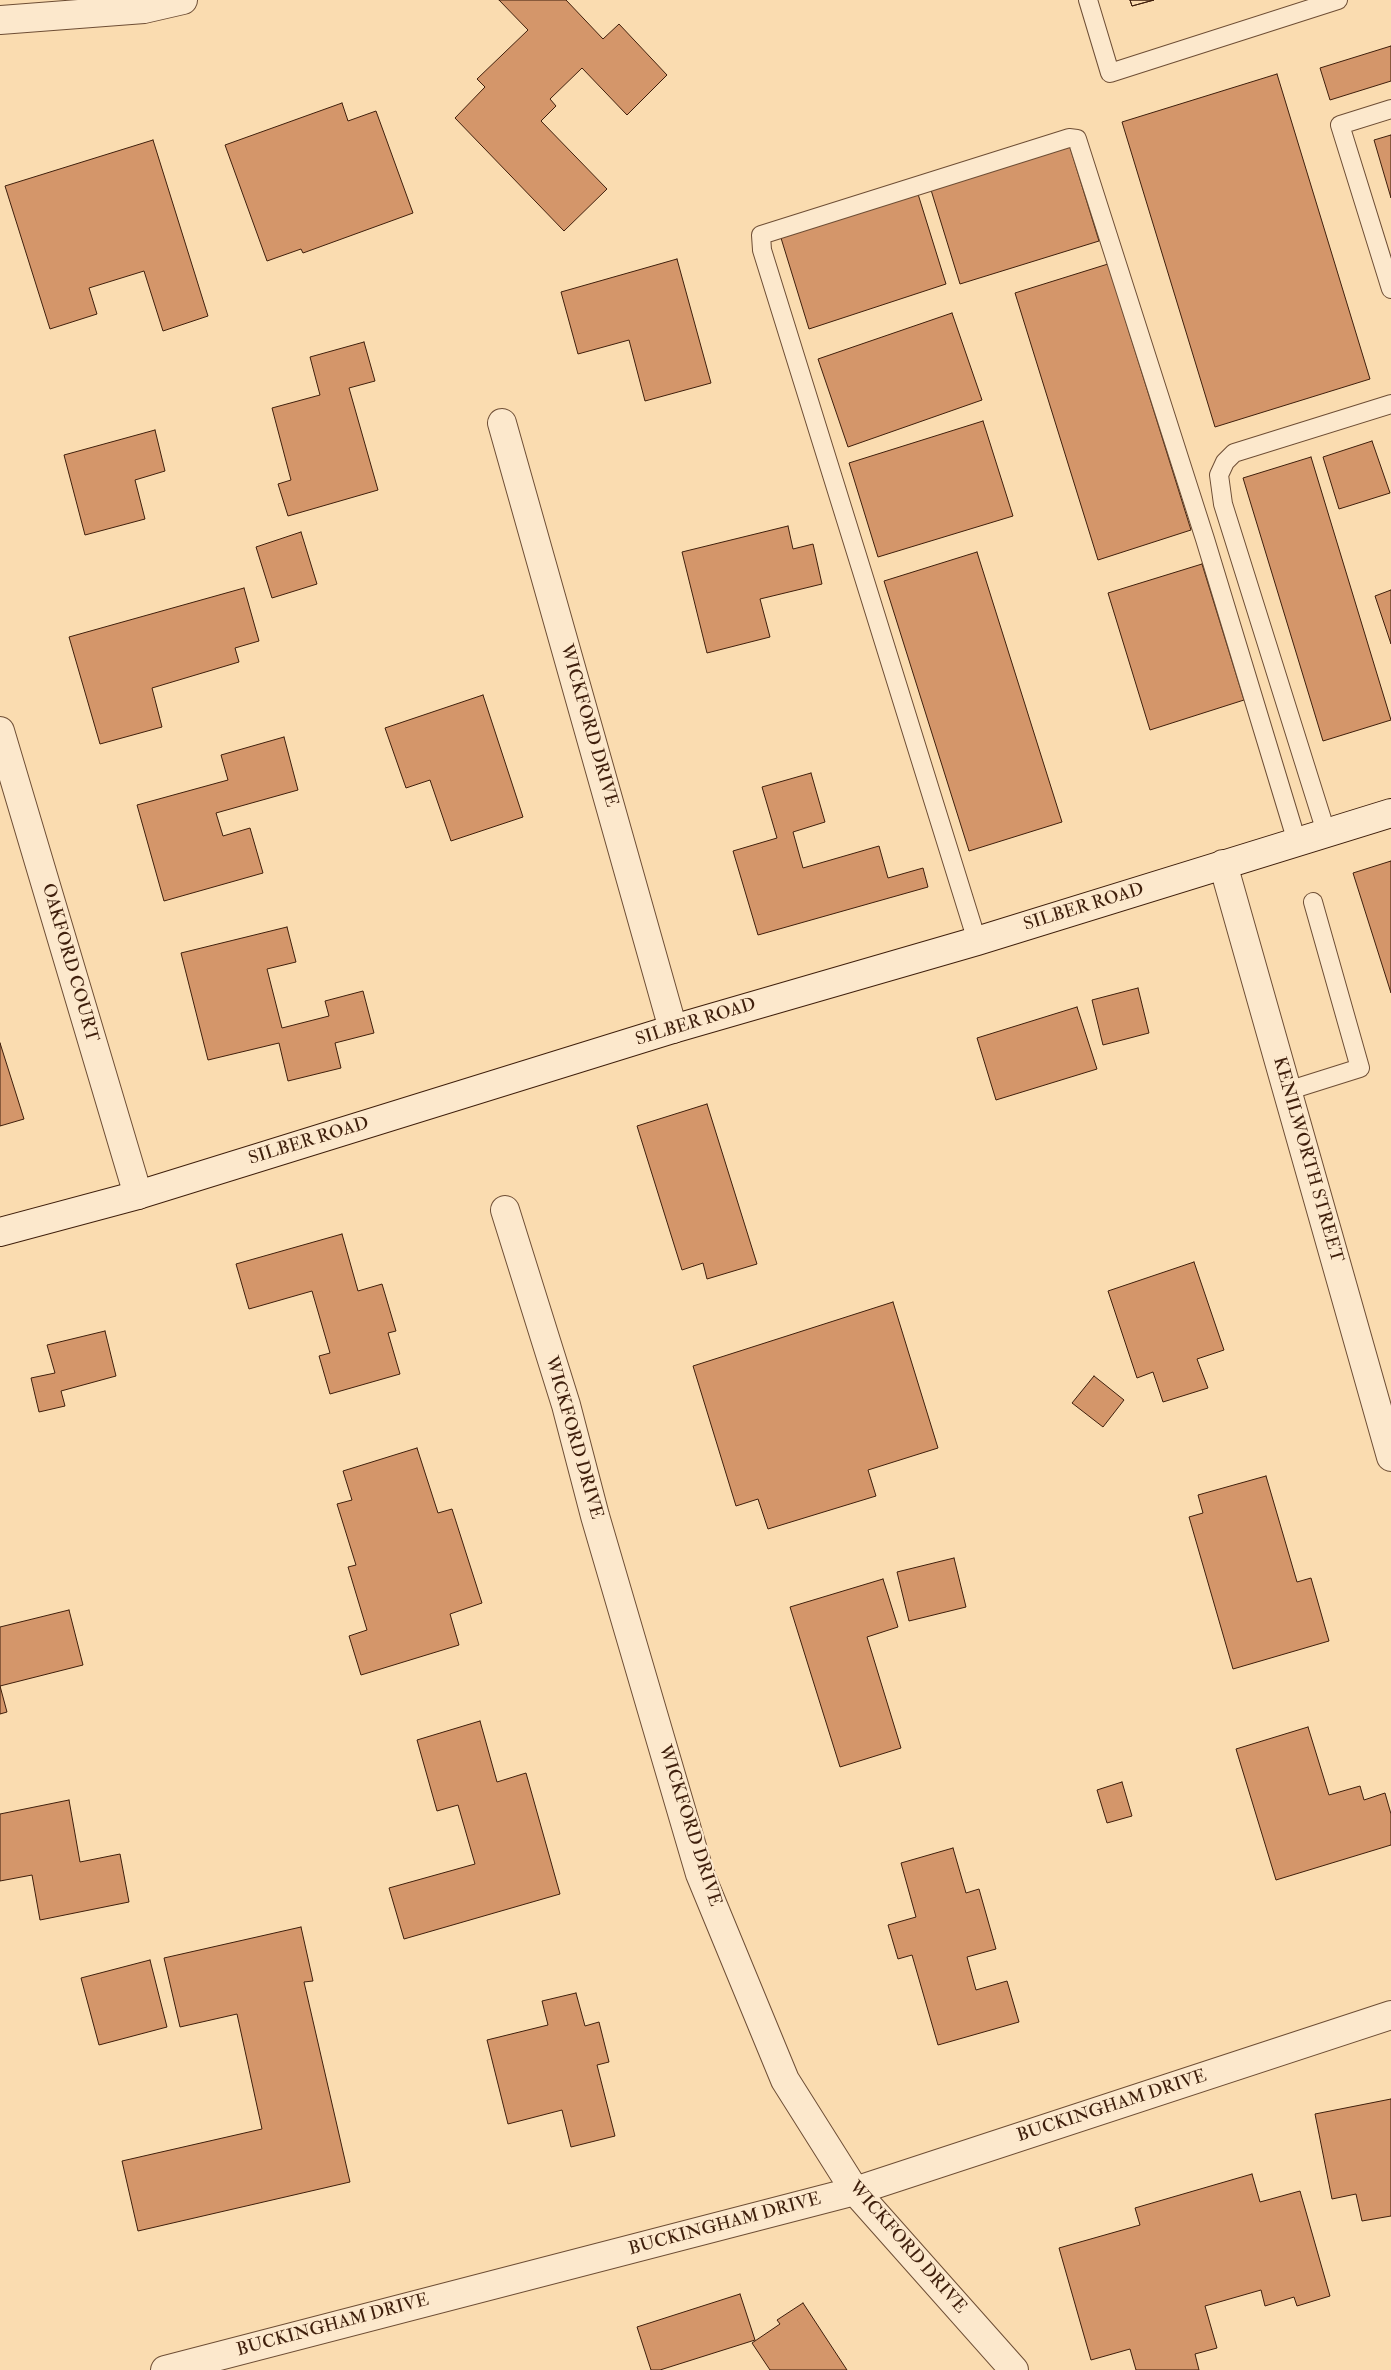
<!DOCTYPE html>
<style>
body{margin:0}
canvas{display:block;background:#fadcb0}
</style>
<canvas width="1391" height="2370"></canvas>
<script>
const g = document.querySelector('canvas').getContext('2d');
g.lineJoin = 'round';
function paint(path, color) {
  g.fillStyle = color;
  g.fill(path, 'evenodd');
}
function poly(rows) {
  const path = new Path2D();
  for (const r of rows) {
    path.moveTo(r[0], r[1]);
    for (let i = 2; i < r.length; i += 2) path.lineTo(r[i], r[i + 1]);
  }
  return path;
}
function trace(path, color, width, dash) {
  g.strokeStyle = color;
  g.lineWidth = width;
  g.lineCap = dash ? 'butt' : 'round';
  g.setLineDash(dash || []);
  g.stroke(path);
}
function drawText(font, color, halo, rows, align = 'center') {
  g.font = font + ' "IM FELL Double Pica",serif';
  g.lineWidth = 4.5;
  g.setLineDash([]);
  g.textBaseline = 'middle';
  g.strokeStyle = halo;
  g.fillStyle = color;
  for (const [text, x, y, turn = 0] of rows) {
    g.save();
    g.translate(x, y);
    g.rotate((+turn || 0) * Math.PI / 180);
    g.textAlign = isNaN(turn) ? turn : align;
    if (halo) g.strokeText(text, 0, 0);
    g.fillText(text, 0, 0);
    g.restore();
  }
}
const building = poly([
 [499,0,566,0,603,39,619,24,667,75,627,115,582,68,550,99,556,106,541,121,607,189,564,231,455,118,485,87,477,79,528,30,499,0],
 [1130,0,1154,0,1132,6,1130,0],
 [1130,0,1154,0,1132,6,1130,0],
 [1391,46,1391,81,1330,100,1320,68,1391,46],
 [1277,74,1370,379,1215,427,1122,122,1277,74],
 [342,103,348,121,376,111,413,213,303,253,301,249,267,261,225,145,342,103],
 [1391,135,1391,198,1374,140,1391,135],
 [153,140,208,316,163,331,144,271,89,288,97,314,50,329,5,186,153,140],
 [1070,147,1099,241,960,284,931,190,1070,147],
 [918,194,946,284,809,329,781,238,918,194],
 [677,259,711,383,645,401,629,340,578,354,561,292,677,259],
 [1108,264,1191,530,1098,560,1015,293,1108,264],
 [952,313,982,400,848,447,818,359,952,313],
 [364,342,375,381,349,388,378,490,288,516,278,484,291,480,272,408,320,395,310,357,364,342],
 [983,421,1013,516,878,557,849,463,983,421],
 [155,430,165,471,135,480,145,519,85,535,64,455,155,430],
 [1372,441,1390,493,1339,509,1323,457,1372,441],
 [1311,457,1391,720,1323,741,1243,478,1311,457],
 [788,526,793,549,813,544,822,584,760,599,770,637,707,653,682,552,788,526],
 [301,532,317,584,272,598,256,547,301,532],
 [977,552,1062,822,969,851,884,581,977,552],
 [1202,564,1244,700,1150,730,1108,593,1202,564],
 [244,588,259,641,235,648,239,662,152,688,162,727,100,744,69,637,244,588],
 [1391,590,1391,644,1375,596,1391,590],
 [483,695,523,817,451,841,430,780,406,788,385,728,483,695],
 [284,737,298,790,216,813,223,836,250,828,263,873,164,901,137,805,228,780,221,755,284,737],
 [811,773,825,822,793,832,803,868,879,846,888,878,923,868,928,887,758,935,733,851,777,838,762,787,811,773],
 [1391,861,1391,993,1353,873,1391,861],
 [287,927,296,962,267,969,282,1028,329,1016,325,1001,363,991,374,1033,335,1043,341,1068,288,1081,279,1043,208,1060,181,953,287,927],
 [1138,988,1149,1033,1103,1045,1092,1000,1138,988],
 [1077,1007,1097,1069,996,1100,977,1038,1077,1007],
 [0,1043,24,1119,0,1126,0,1043],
 [707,1104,757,1264,707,1279,703,1263,682,1270,637,1126,707,1104],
 [342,1234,358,1291,382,1284,396,1331,388,1333,400,1374,330,1394,319,1356,330,1353,312,1291,249,1309,236,1264,342,1234],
 [1194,1262,1224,1350,1197,1359,1208,1388,1163,1402,1153,1372,1137,1378,1108,1291,1194,1262],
 [893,1302,938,1448,868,1470,876,1496,768,1529,758,1499,736,1506,693,1366,893,1302],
 [105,1331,116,1376,61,1391,65,1406,39,1412,31,1378,55,1373,47,1345,105,1331],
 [1094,1376,1124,1400,1103,1427,1072,1403,1094,1376],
 [417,1448,438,1513,452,1509,482,1603,450,1614,459,1645,361,1675,349,1636,367,1630,348,1567,356,1565,337,1504,352,1500,343,1471,417,1448],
 [1266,1476,1297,1582,1311,1578,1329,1641,1233,1669,1189,1517,1203,1513,1198,1495,1266,1476],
 [954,1558,966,1607,909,1621,897,1572,954,1558],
 [883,1579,898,1627,867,1637,901,1748,840,1767,790,1607,883,1579],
 [69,1610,83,1665,0,1686,7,1712,0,1714,0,1627,69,1610],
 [480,1721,497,1782,526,1773,560,1894,404,1939,389,1888,475,1864,458,1805,437,1811,417,1740,480,1721],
 [1308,1727,1329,1795,1360,1786,1364,1800,1385,1793,1391,1814,1391,1845,1276,1880,1236,1749,1308,1727],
 [1122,1782,1132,1816,1107,1823,1097,1790,1122,1782],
 [69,1800,80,1862,120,1854,129,1902,40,1920,32,1875,0,1881,0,1814,69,1800],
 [953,1848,966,1893,979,1889,996,1949,967,1957,976,1990,1007,1981,1019,2022,938,2045,912,1955,898,1959,888,1925,916,1917,901,1863,953,1848],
 [301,1927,313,1981,304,1982,350,2182,138,2231,122,2161,262,2129,237,2014,180,2027,164,1958,301,1927],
 [150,1960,167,2027,99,2045,81,1978,150,1960],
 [576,1993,585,2026,599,2022,609,2062,597,2065,615,2136,571,2147,562,2110,508,2124,487,2040,548,2025,542,2001,576,1993],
 [1391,2099,1391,2216,1362,2221,1356,2194,1332,2199,1315,2114,1391,2099],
 [1252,2174,1260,2202,1300,2191,1330,2296,1297,2306,1294,2297,1265,2306,1261,2290,1205,2306,1217,2348,1195,2354,1199,2370,1136,2370,1130,2349,1091,2360,1059,2248,1140,2225,1135,2208,1252,2174],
 [740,2294,755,2340,660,2370,651,2370,637,2327,740,2294],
 [803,2303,847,2370,770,2370,752,2343,780,2324,777,2320,803,2303]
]);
paint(building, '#d4966a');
trace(building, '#3f1f0c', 1);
const lane = poly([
 [1088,0,1110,73,1338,0],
 [1391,109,1340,125,1391,289],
 [1326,832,1223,504,1219,475,1225,462,1234,453,1391,404],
 [977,941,762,250,761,235,1069,138,1077,139,1205,539,1297,842],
 [1287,1091,1360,1068,1313,902]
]);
const street = poly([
 [0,20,144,9,183,0],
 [502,423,673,1029],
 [0,731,138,1195],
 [1223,864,1391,1457],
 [505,1210,566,1405,595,1516,700,1874,785,2080,855,2191,1014,2370],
 [165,2370,855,2191,1391,2015]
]);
const secondary = poly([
 [0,1232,138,1195,673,1029,977,941,1391,813]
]);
trace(lane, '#6e4e35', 20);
trace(street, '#6e4e35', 30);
trace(secondary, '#3f1f0c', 30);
trace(lane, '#fce8cc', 18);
trace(street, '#fce8cc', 28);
trace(secondary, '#fce8cc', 28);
drawText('18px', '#3f1f0c', '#fce8cc', [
 ["WICKFORD DRIVE",588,726,74],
 ["SILBER ROAD",1084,908,-17],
 ["OAKFORD COURT",69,963,74],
 ["SILBER ROAD",696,1023,-17],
 ["SILBER ROAD",309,1142,-17],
 ["KENILWORTH STREET",1307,1160,74],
 ["WICKFORD DRIVE",573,1438,74],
 ["WICKFORD DRIVE",689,1826,72],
 ["BUCKINGHAM DRIVE",1112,2107,-18],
 ["BUCKINGHAM DRIVE",725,2225,-15],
 ["WICKFORD DRIVE",907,2248,49],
 ["BUCKINGHAM DRIVE",333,2326,-15]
]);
</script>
